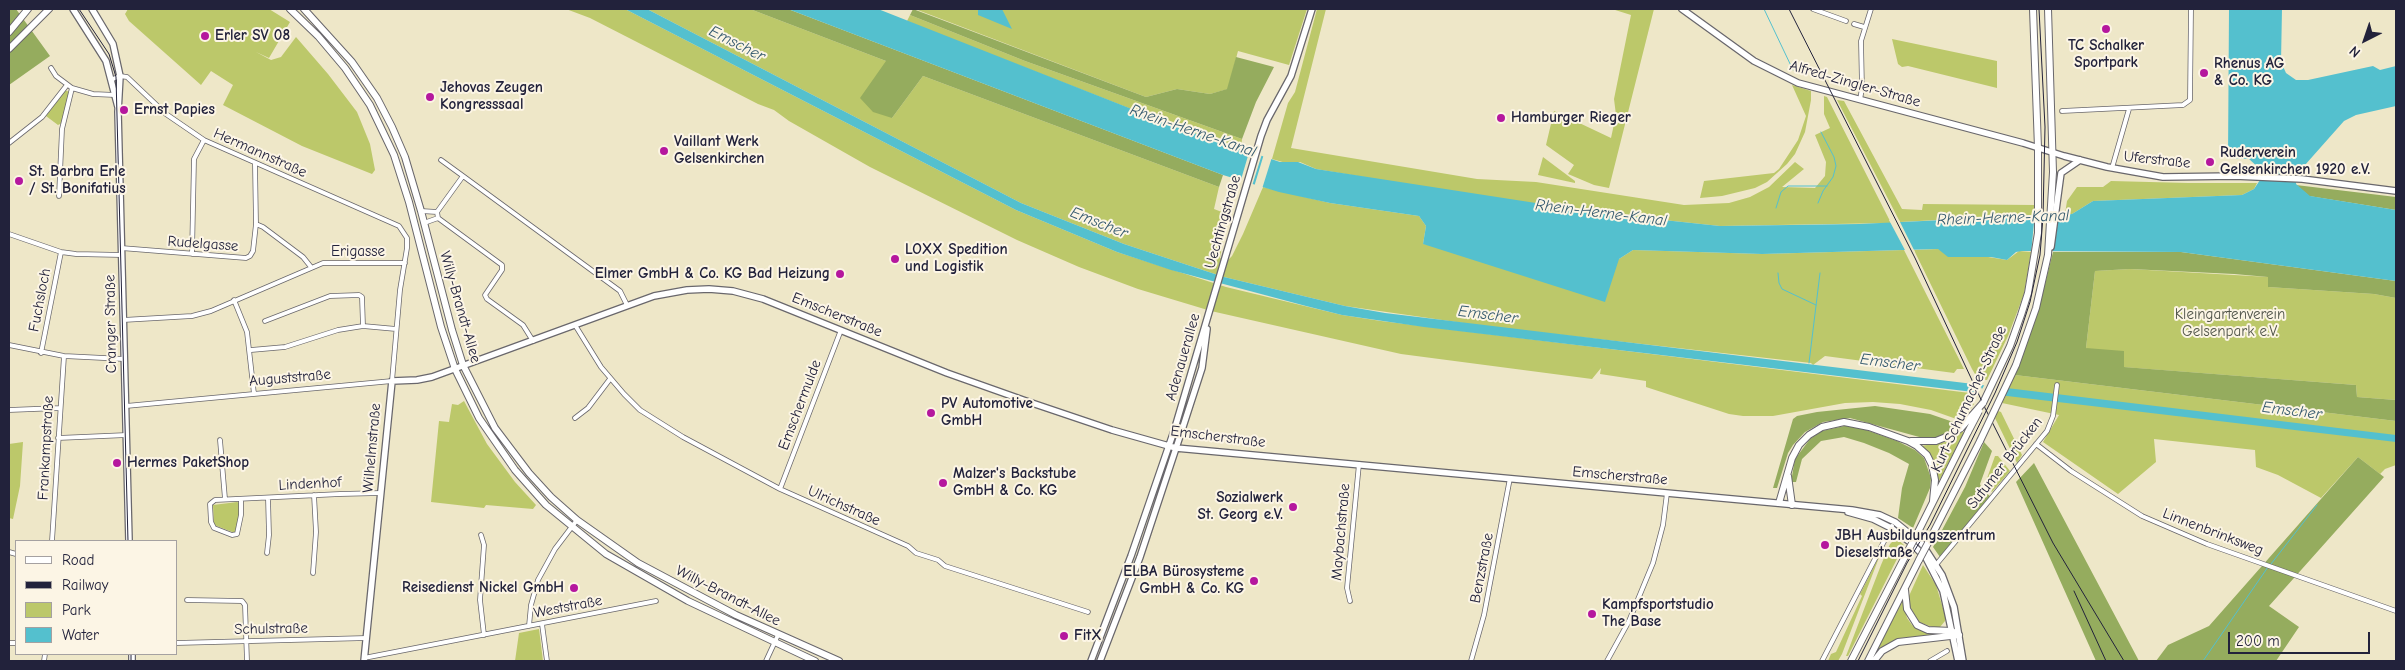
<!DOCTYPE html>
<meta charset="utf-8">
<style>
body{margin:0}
#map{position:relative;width:2405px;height:670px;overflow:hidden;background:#eee7c8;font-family:"Comic Neue",sans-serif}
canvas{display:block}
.frame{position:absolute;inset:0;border:10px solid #22223b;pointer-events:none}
.legend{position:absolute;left:15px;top:540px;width:162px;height:115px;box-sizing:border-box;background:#fcf5e5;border:1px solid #a5a1a1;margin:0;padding:6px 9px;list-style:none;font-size:15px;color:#22223b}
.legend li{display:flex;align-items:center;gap:10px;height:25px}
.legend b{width:25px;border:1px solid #a5a1a1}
.north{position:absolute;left:2340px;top:15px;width:50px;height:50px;-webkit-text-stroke:4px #fcf5e5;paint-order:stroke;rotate:221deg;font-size:14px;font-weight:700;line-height:20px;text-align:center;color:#22223b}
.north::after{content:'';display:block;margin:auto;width:18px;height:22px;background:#22223b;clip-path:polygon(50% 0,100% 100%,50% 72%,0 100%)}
.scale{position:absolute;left:2228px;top:632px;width:142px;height:22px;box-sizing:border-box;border:2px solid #22223b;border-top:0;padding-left:6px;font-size:15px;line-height:18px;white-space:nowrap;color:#22223b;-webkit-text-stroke:4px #fcf5e5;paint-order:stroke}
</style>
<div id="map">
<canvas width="2405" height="670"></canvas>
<div class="frame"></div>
<ul class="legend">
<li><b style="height:6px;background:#fff"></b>Road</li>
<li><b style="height:6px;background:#22223b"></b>Railway</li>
<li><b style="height:14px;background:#bcc86a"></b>Park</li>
<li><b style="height:14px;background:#54c0ce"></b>Water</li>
</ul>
<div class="north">N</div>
<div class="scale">200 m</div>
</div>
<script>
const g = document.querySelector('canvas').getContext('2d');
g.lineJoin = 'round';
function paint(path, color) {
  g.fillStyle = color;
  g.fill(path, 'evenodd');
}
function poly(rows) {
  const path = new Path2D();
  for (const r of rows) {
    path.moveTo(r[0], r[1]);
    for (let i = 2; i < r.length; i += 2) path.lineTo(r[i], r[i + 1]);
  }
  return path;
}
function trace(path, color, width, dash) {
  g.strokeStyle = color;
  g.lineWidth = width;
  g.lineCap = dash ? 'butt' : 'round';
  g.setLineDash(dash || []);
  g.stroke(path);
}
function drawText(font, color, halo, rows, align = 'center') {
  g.font = font + ' "Comic Neue",sans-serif';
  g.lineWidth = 4;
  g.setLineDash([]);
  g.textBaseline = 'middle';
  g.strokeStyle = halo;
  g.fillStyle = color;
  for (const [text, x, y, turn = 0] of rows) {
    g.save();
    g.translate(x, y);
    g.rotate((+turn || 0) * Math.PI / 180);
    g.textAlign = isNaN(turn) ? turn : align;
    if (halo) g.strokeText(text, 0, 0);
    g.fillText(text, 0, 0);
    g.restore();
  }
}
paint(poly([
 [128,9,269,9,290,22,269,58,256,52,271,60,281,57,296,37,328,74,357,112,370,144,375,170,372,174,302,146,223,105,233,85,211,71,201,85,129,21,125,14],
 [566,9,625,9,1016,210,1117,252,1226,287,1342,315,1381,321,1970,393,1968,399,1974,404,1962,421,1931,410,1900,404,1873,402,1845,403,1773,416,1743,416,1729,414,1646,387,1646,381,1600,374,1601,368,1592,379,1401,354,1211,311,1138,289,1079,267,1017,240,870,167,789,121,774,110,758,104,590,18],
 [647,9,750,9,886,61,892,118,923,76,1219,187,1214,209,1227,214,1220,258,1226,262,1232,256,1243,234,1263,187,1330,203,1419,216,1426,226,1423,244,1619,259,1633,250,1762,254,1904,250,1964,369,1957,369,1954,373,1825,356,1813,365,1811,363,1491,327,1345,306,1224,277,1124,244,1021,203],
 [915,9,1307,9,1289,65,1238,51,1228,89,1210,94,1177,89,1146,97],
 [1317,9,1326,9,1291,148,1477,179,1536,182,1684,205,1729,203,1750,197,1769,187,1795,162,1804,169,1782,187,1815,188,1825,176,1826,162,1815,135,1830,128,1824,114,1824,96,1827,97,1891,223,1720,226,1607,214,1440,190,1316,169,1300,162,1286,163,1272,159,1288,103,1295,92],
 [1612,9,1654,9,1609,188,1594,185,1568,174,1574,165,1546,145,1554,111,1611,138,1616,115,1614,99,1631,15],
 [910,15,1025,61,1242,139,1241,149,1185,130,931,31,907,21],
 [1892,39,1997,61,1997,88,1908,66,1902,67,1898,64],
 [1792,85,1811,91,1811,100,1805,132,1795,154,1787,164,1767,182,1755,188,1722,196,1700,198,1704,181,1774,173,1779,169,1798,140,1806,116],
 [65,90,69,92,62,123,58,125,46,116],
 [1837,100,1844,101,1902,209,1922,210,1923,204,2034,205,2034,215,1900,222],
 [1543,157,1575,181,1575,183,1538,175],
 [2111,181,2188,183,2257,183,2254,189,2242,195,2093,201,2072,214,2065,214,2067,201,2077,187,2103,187],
 [1938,249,2007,260,2019,251,2031,252,2024,294,2008,336,1987,380,1978,379,1972,369,1914,250],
 [2130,269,2269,277,2268,287,2374,294,2396,298,2396,400,2357,397,2356,385,2123,367,2086,348,2095,271],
 [2015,375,2396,421,2396,465,2385,469,2380,474,2358,457,2321,498,2278,475,2256,467,2255,450,2154,439,2156,462,2118,494,2043,442,2059,415,2002,403],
 [464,401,487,444,515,482,536,505,533,509,486,505,484,508,431,502,439,421,449,422,452,404,458,405],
 [1998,411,2001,412,2022,455,2017,463,1995,418],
 [1962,431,1964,433,1938,483,1932,459,1921,446,1945,442],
 [23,442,20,486,13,519,9,518,9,444],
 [1995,456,1998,456,2010,471,1992,492,1985,484],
 [237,502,240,503,239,515,235,533,214,525,213,505],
 [1896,538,1904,545,1848,656,1846,656,1881,565,1890,544],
 [1880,555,1842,654,1838,661,1828,661,1831,654,1836,652,1862,596,1860,594],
 [1923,565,1936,585,1945,615,1945,621,1940,627,1935,628,1919,622,1909,605,1909,596],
 [1903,600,1907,618,1912,625,1928,634,1943,635,1900,638,1884,646,1875,654],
 [539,629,543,661,515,661,519,633]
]), '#bcc86a');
paint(poly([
 [9,9,16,9,50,56,9,85],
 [750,9,788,9,1223,175,1219,187,923,76,892,118,873,112,860,98,886,61],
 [913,9,1146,97,1177,89,1210,94,1227,89,1236,57,1274,67,1256,102,1242,139,1025,61,910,15],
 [2296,185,2396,197,2396,210,2309,196],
 [2053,252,2181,252,2396,281,2396,298,2374,294,2268,287,2268,277,2234,274,2130,269,2095,271,2086,348,2124,351,2124,367,2356,385,2357,397,2396,400,2396,421,2015,375,2038,312],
 [1875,406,1930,414,1959,424,1948,433,1934,438,1923,438,1850,418,1823,422,1805,432,1793,445,1788,453,1777,488,1773,488,1793,419,1797,416,1817,412],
 [1844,426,1855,426,1897,441,1915,450,1924,458,1931,478,1930,488,1913,528,1898,518,1902,488,1909,464,1889,453,1864,443,1844,437,1821,441,1802,459,1796,482,1791,482,1795,459,1810,439,1822,431],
 [1984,442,1992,451,1980,484,1983,491,1990,496,1940,557,1933,547,1965,487],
 [2358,457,2384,477,2269,606,2299,627,2276,661,2156,661,2168,645,2209,626],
 [2034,463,2139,661,2096,661,2016,482]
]), '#95ac5e');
paint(poly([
 [625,9,647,9,1021,203,1124,244,1224,277,1345,306,1385,313,2396,435,2396,442,1424,327,1342,315,1306,306,1171,270,1117,252,1016,210],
 [788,9,878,9,1185,130,1280,162,1298,162,1316,169,1607,214,1720,226,1859,224,2072,214,2093,201,2242,195,2254,189,2260,180,2260,169,2249,159,2228,158,2229,9,2282,9,2281,62,2286,73,2296,80,2308,80,2373,66,2380,70,2396,66,2396,106,2356,115,2344,121,2297,174,2296,184,2310,196,2396,210,2396,281,2181,252,2022,251,2016,252,2007,260,1991,257,1948,257,1938,249,1762,254,1633,250,1619,259,1605,302,1423,244,1426,226,1419,216,1330,203,1279,192,1223,175],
 [978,9,1002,9,1012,29,978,15]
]), '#54c0ce');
paint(poly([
 [1250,149,1262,154,1252,186,1240,183],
 [1264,154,1272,157,1262,189,1254,187],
 [2035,212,2060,212,2052,254,2031,254],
 [1889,220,1899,220,1915,252,1906,252],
 [1969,380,1978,381,1982,389,1986,382,2010,385,2004,399,1977,396]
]), '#eee7c8');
trace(poly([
 [1764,9,1793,70],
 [1818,203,1823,191,1833,177,1836,166,1834,157,1821,132],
 [1776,208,1781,192,1788,186,1827,186],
 [1778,273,1779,283,1782,289,1816,305],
 [1809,363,1820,273],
 [2271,564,2317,505],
 [2203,661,2268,567]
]), '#54c0ce', 1);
const street = poly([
 [1813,9,1846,21],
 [1854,24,1864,27],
 [51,68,56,76,72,88,93,94,115,95],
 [113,79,120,76,127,77,166,114,204,140,399,226,407,238,407,248,400,290,392,381,126,406],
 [1860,100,1862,88,1861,41,1871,9],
 [2062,111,2183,105,2190,100,2191,9],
 [9,143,42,117,67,85],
 [441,160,463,176],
 [2112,168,2129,109],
 [59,196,62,129,72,88],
 [421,211,437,212],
 [438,218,437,212,463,176,620,291,627,305],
 [438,218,502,265,502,270,485,295,487,299,523,325,533,341],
 [424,223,438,218],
 [256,224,263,227,303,257,311,267],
 [9,234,61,252,76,254,122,255],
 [121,248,246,258,250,256,253,251,256,224,255,164],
 [192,254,194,159,204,140],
 [234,300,247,332,254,394],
 [123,320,192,316,211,311,323,263,405,263],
 [265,321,330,296,359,295,362,297,363,326],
 [575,325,601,367,624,394,640,410,683,437,780,489,908,546,916,553,938,560,945,566,1088,612],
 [9,345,64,356,124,359],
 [251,350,285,347,338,330,363,326,396,329],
 [41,353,61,252],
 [9,410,59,408],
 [575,418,588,408,610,379],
 [58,438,127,435],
 [220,440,225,499],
 [2036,444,2071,471,2142,516,2207,544,2396,611],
 [780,489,841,330],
 [241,499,241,515,237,534,232,535,214,528,211,522,210,504,215,500,340,494,381,493],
 [481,535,484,545,480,600,484,635],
 [52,541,64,356],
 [9,552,16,554],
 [267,553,269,535,268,498],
 [1935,566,2047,431,2053,416,2057,385],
 [313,573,316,532,314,495],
 [187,600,242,601,245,605,247,661],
 [1350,601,1347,588,1359,464],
 [542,624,547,661],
 [529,626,531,605,538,580,555,549,577,520],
 [9,643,16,643],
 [176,643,367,638],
 [364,658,656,601],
 [44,661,45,654],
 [766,661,778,635],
 [1471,661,1484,615,1510,478],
 [1607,661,1629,621,1653,563,1663,525,1667,493],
 [1822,661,1892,526],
 [1930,661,1947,651]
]);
const secondary = poly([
 [73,9,106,61,118,107],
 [92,9,113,44,120,76,118,112,129,541],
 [1682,9,1754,61,1798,83,2023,143,2064,156,2107,167,2163,177,2235,176,2302,179,2396,191],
 [2051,247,2061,173,2080,160],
 [1848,512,1873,519,1891,528,1910,542,1926,558,1943,591,1958,661],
 [132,654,132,661],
 [364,661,392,381,417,380,432,377,654,296,687,290,709,289,733,291,763,299,947,373,1026,401,1112,430,1176,448,1852,510,1880,515,1895,522,1922,544,1942,575,1954,607,1963,661],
 [1091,661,1131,556,1174,431,1261,136,1267,120,1291,76,1312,9],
 [1100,661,1140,557,1181,433,1202,368,1207,329]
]);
const primary = poly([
 [290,9,318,36,345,68,370,105,394,155,409,202,441,327,455,369,479,418,515,470,546,505,606,554,688,601,815,661],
 [304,9,352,62,377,98,392,127,405,157,421,211,452,330,463,365,495,428,529,473,551,497,577,520,638,563,736,615,839,661],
 [9,32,28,9],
 [9,49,49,9],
 [2016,365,2036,308,2048,255,2053,172,2048,9],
 [1983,403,2010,346,2021,315,2028,293,2038,233,2038,148,2033,9],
 [1911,441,1936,441,1951,435,1961,428],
 [1788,476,1792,505],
 [1779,503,1792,458,1799,445,1809,435,1822,427,1844,422,1869,427,1908,441,1917,446,1927,455,1932,465,1935,480,1933,501],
 [1918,532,1968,432],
 [1928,543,1980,441],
 [1905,590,1907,609,1917,625,1928,630,1952,631,1959,635],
 [1851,661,1909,549],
 [1868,661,1919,560],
 [1874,661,1882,651,1898,642,1959,635]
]);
trace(street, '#69676c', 5.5);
trace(secondary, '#69676c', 8);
trace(primary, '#69676c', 8);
trace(street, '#fff', 4);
trace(secondary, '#fff', 5.5);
trace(primary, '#fff', 6);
trace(poly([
 [79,9,109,54,116,77,128,541],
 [131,654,131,661],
 [1858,661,1907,563,1930,525,1995,393,2017,342,2030,302,2040,255,2043,217,2045,127,2039,9]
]), '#22223b', 1);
trace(poly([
 [1789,9,1915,258,1985,408,2053,543,2124,661],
 [2074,591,2106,661]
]), '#22223b', 1);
const primaryBridge = poly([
 [1961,428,1983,403],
 [1968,432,1979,411],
 [1980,441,2016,365],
 [1909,549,1918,532],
 [1919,560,1928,543]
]);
trace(primaryBridge, '#69676c', 8, []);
trace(primaryBridge, '#fff', 6);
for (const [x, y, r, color] of [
 [2106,29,5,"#b5179e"],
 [205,36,5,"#b5179e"],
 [2204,73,5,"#b5179e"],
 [430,97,5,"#b5179e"],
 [124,110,5,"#b5179e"],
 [1501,118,5,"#b5179e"],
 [664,151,5,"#b5179e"],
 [2210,162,5,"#b5179e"],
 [19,181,5,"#b5179e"],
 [895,259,5,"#b5179e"],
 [840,274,5,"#b5179e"],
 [931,413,5,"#b5179e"],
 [117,463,5,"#b5179e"],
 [943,483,5,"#b5179e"],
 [1293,507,5,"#b5179e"],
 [1825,545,5,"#b5179e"],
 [1254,581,5,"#b5179e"],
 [574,588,5,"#b5179e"],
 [1592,614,5,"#b5179e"],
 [1064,636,5,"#b5179e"]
]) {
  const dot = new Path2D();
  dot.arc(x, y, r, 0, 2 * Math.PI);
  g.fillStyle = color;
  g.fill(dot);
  trace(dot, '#fcf5e5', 2);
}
drawText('bold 15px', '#22223b', '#fcf5e5', [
 ["Erler SV 08",215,36],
 ["TC Schalker",2106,46,"center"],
 ["Sportpark",2106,63,"center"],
 ["Rhenus AG",2214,64],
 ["& Co. KG",2214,81],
 ["Jehovas Zeugen",440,88],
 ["Kongresssaal",440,105],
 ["Ernst Papies",134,110],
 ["Hamburger Rieger",1511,118],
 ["Vaillant Werk",674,142],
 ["Gelsenkirchen",674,159],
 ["Ruderverein",2220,153],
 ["Gelsenkirchen 1920 e.V.",2220,170],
 ["St. Barbra Erle",29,172],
 ["/ St. Bonifatius",29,189],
 ["LOXX Spedition",905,250],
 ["und Logistik",905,267],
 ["Elmer GmbH & Co. KG Bad Heizung",830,274,"right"],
 ["PV Automotive",941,404],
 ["GmbH",941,421],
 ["Hermes PaketShop",127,463],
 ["Malzer's Backstube",953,474],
 ["GmbH & Co. KG",953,491],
 ["Sozialwerk",1283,498,"right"],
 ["St. Georg e.V.",1283,515,"right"],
 ["JBH Ausbildungszentrum",1835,536],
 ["Dieselstraße",1835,553],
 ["ELBA Bürosysteme",1244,572,"right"],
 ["GmbH & Co. KG",1244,589,"right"],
 ["Reisedienst Nickel GmbH",564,588,"right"],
 ["Kampfsportstudio",1602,605],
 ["The Base",1602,622],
 ["FitX",1074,636]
], 'left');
drawText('15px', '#22223b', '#fcf5e5', [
 ["Alfred-Zingler-Straße",1855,84,16],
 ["Hermannstraße",260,153,24],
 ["Uferstraße",2157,160,6],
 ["Uechtingstraße",1223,222,-74],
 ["Rudelgasse",203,244,4],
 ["Erigasse",358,252],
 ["Fuchsloch",40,300,-79],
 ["Willy-Brandt-Allee",460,307,74],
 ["Emscherstraße",837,315,22],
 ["Cranger Straße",111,324,-91],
 ["Adenauerallee",1183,357,-74],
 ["Auguststraße",290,378,-5],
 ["Kurt-Schumacher-Straße",1969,399,-65],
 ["Emschermulde",800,405,-69],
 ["Emscherstraße",1218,437,7],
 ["Frankampstraße",46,448,-87],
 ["Wilhelmstraße",372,448,-85],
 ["Sutumer Brücken",2005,463,-52],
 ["Emscherstraße",1620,476,5],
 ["Lindenhof",310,484,-3],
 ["Ulrichstraße",844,506,24],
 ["Maybachstraße",1341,532,-85],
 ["Linnenbrinksweg",2213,532,21],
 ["Benzstraße",1482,568,-79],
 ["Willy-Brandt-Allee",728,596,27],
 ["Weststraße",568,607,-11],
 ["Schulstraße",271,629,-1]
]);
drawText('15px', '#505449', '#fcf5e5', [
 ["Kleingartenverein",2230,315],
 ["Gelsenpark e.V.",2230,332]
]);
drawText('italic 16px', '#34596e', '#fcf5e5', [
 ["Emscher",737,44,27],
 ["Rhein-Herne-Kanal",1193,131,19],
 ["Rhein-Herne-Kanal",1601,213,7],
 ["Rhein-Herne-Kanal",2003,218,-2],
 ["Emscher",1099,223,22],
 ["Emscher",1488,315,7],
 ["Emscher",1890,363,7],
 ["Emscher",2292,411,7]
]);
</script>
